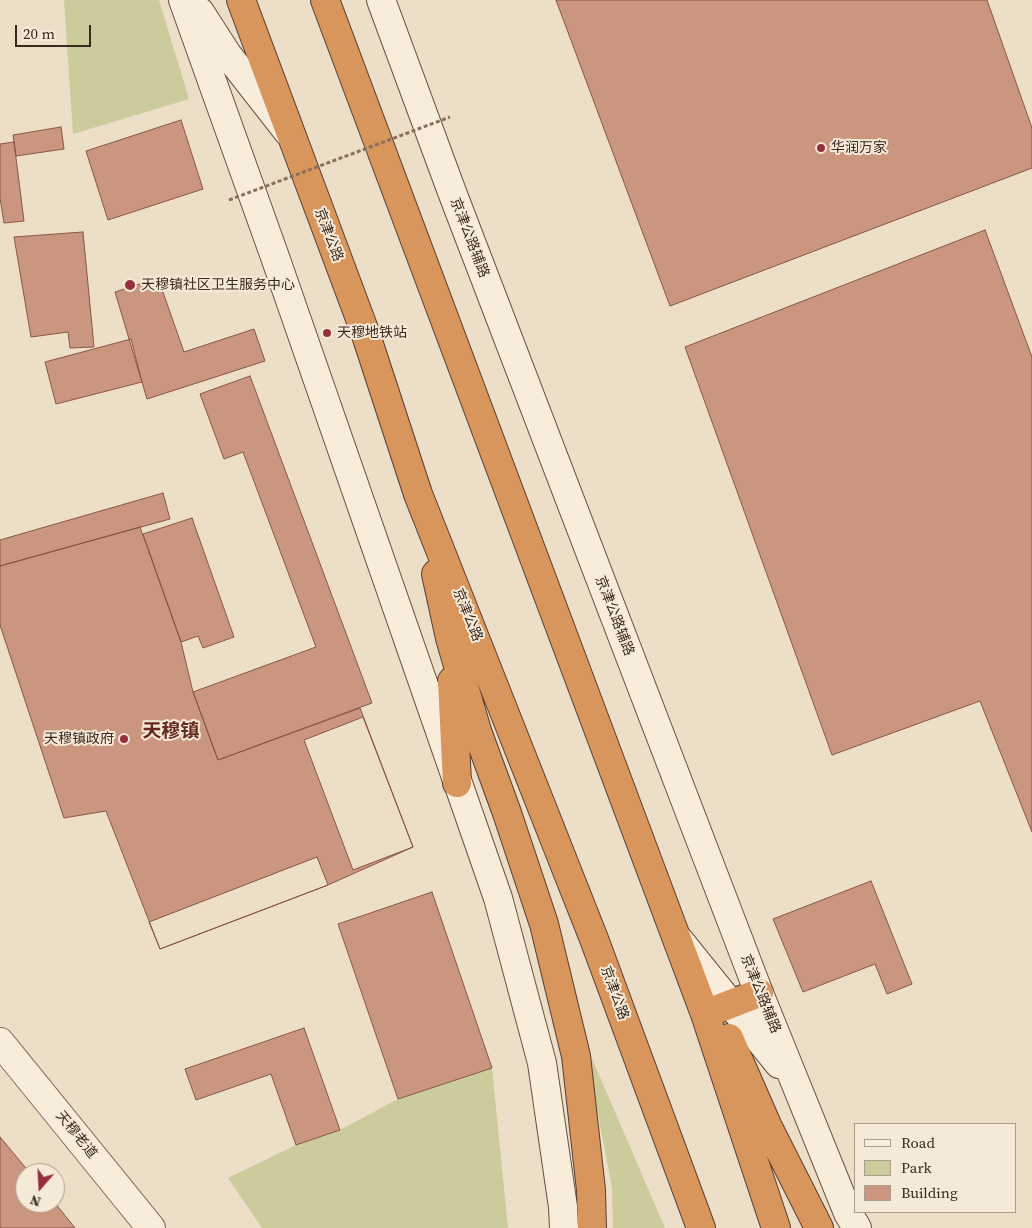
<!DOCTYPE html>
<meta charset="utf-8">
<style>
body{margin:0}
#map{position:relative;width:1032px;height:1228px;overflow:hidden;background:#eddec8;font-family:"Source Serif 4",serif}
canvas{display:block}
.legend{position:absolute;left:854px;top:1123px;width:162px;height:90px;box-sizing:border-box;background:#f5e9d7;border:1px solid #aa9d8e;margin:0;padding:6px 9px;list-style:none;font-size:15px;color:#392a20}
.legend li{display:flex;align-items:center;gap:10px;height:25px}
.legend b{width:25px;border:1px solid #aa9d8e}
.north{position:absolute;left:15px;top:1163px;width:50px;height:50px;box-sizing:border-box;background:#f5e9d7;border:1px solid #aa9d8e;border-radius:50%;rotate:199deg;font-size:14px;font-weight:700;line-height:20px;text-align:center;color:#392a20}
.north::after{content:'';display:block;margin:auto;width:18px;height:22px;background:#962f3b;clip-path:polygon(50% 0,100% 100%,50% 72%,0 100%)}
.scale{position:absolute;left:15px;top:25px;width:76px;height:22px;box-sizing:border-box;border:2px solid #392a20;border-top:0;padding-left:6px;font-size:15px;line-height:18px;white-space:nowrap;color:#392a20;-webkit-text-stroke:4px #f5e9d7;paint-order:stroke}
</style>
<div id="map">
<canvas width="1032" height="1228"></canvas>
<ul class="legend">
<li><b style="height:6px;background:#f8ecdb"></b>Road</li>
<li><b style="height:14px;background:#cbcb9b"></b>Park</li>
<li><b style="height:14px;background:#ca967f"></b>Building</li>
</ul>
<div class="north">N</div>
<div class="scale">20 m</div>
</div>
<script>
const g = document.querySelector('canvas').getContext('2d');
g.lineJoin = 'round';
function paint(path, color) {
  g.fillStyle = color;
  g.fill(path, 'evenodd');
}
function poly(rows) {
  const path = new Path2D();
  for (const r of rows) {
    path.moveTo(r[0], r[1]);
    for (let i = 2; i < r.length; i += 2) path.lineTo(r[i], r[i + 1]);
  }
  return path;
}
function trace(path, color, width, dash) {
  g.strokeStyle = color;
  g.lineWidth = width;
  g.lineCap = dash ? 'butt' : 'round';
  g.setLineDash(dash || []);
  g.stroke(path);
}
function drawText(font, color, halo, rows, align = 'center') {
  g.font = font + ' "Source Serif 4","Noto Sans SC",serif';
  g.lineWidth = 4;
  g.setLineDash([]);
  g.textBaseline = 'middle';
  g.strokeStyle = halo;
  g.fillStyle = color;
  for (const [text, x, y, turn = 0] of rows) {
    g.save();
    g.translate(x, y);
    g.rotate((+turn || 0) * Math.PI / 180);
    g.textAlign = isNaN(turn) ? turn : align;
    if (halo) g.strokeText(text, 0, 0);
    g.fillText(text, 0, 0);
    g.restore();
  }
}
paint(poly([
 [64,0,159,0,189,99,73,134],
 [584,1040,665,1228,613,1228,612,1188],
 [492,1068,508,1228,262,1228,228,1178,296,1145,340,1130,398,1099]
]), '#cbcb9b');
const building = poly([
 [556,0,987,0,1032,128,1032,168,670,306,556,0],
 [181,120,203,189,108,220,86,151,181,120],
 [61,127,64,149,16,156,13,135,61,127],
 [14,142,24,221,4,223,0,198,0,144,14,142],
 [985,230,1032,357,1032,832,980,701,832,755,685,347,985,230],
 [83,232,94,347,70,348,68,332,31,337,14,237,83,232],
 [158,278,184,352,254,329,265,361,147,399,115,292,158,278],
 [131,339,142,382,56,404,45,362,131,339],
 [250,376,372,703,218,760,193,692,316,647,243,452,224,459,200,394,250,376],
 [163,493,170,519,0,566,0,540,163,493],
 [192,518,234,637,203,648,198,636,181,642,143,534,192,518],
 [140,527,181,642,193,692,218,760,360,708,413,847,328,885,160,949,106,811,64,818,0,625,0,566,140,527],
 [363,717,413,847,353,870,304,740,363,717],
 [317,857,328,885,160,949,149,922,317,857],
 [871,881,912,984,887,994,875,964,803,992,773,919,871,881],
 [432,892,492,1068,398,1099,338,924,432,892],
 [304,1028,340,1130,296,1145,271,1074,196,1100,185,1069,304,1028],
 [0,1137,30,1173,25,1173,25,1203,55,1203,75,1228,0,1228,0,1137]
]);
paint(building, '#ca967f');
trace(building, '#875744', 1);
const street = poly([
 [0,1042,151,1228]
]);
const secondary = poly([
 [183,0,275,257,498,898,542,1063,563,1207,564,1228],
 [381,0,452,192,759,993,848,1213,857,1228],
 [200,12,227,54,288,132],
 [679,940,779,1064]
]);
const highway = poly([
 [241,0,365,332,418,494,594,939,701,1228],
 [325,0,705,1014,776,1228],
 [436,574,450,638,477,731,507,813,544,924,576,1056,591,1190,592,1228],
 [452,681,457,783],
 [705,1014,759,993],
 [729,1038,768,1127,819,1228]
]);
trace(street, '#89705d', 30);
trace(secondary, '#6a5140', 30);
trace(highway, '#573f31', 30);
trace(street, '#f8ecdb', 28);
trace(secondary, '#f8ecdb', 28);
trace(highway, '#d8955c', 28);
trace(poly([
 [229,200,450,117]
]), '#89705d', 3, [4, 2.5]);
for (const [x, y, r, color] of [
 [821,148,5,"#962f3b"],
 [130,285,6,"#962f3b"],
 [327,333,5,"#962f3b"],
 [124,739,5,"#962f3b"]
]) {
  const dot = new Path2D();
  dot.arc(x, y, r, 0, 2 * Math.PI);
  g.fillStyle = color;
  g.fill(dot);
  trace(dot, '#f5e9d7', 2);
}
drawText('14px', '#392a20', '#f5e9d7', [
 ["华润万家",831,148],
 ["天穆镇社区卫生服务中心",141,285],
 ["天穆地铁站",337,333],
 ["天穆镇政府",114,739,"right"]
], 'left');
drawText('14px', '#392a20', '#f5e9d7', [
 ["京津公路",328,235,69],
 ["京津公路辅路",469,238,69],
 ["京津公路",467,615,68],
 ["京津公路辅路",614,616,69],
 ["京津公路",614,993,70],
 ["京津公路辅路",760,994,68],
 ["天穆老道",76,1135,51]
]);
drawText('bold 19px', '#652821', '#f5e9d7', [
 ["天穆镇",171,732]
]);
</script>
